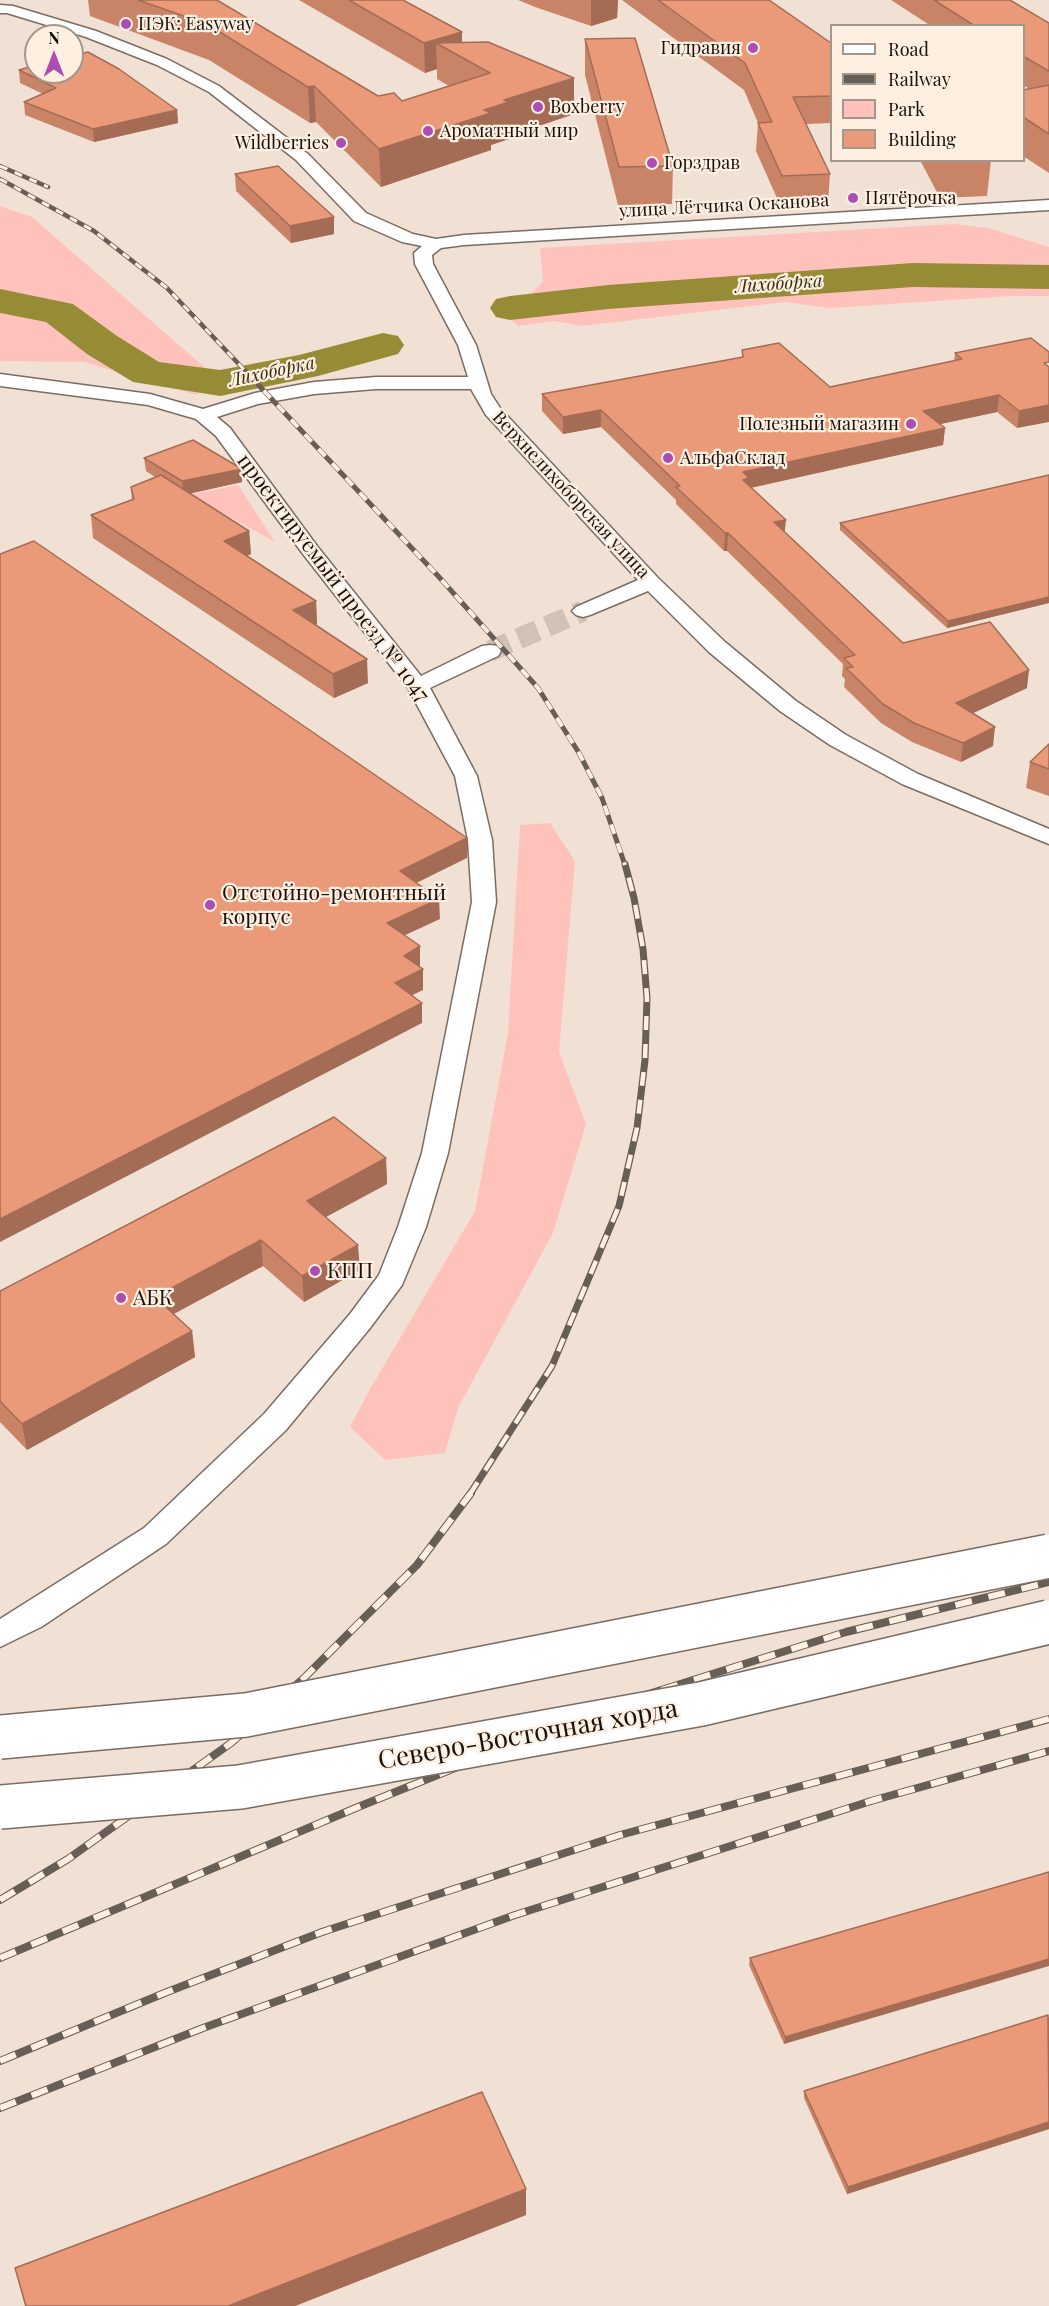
<!DOCTYPE html>
<meta charset="utf-8">
<style>
body{margin:0}
#map{position:relative;width:1049px;height:2306px;overflow:hidden;background:#f1e1d4;font-family:"Playfair Display",serif}
canvas{display:block}
.legend{position:absolute;left:830px;top:24px;width:195px;height:138px;box-sizing:border-box;background:#feefe1;border:2px solid #a2978d;margin:0;padding:8px 10px;list-style:none;font-size:18px;color:#18120e}
.legend li{display:flex;align-items:center;gap:12px;height:30px}
.legend b{width:30px;border:2px solid #a2978d}
.north{position:absolute;left:24px;top:24px;width:60px;height:60px;box-sizing:border-box;background:#feefe1;border:2px solid #a2978d;border-radius:50%;rotate:0deg;font-size:16px;font-weight:700;line-height:24px;text-align:center;color:#18120e}
.north::after{content:'';display:block;margin:auto;width:21px;height:27px;background:#ad4db4;clip-path:polygon(50% 0,100% 100%,50% 72%,0 100%)}
</style>
<div id="map">
<canvas width="1049" height="2306"></canvas>
<ul class="legend">
<li><b style="height:8px;background:#fff"></b>Road</li>
<li><b style="height:8px;background:#675e56"></b>Railway</li>
<li><b style="height:16px;background:#ffc1bc"></b>Park</li>
<li><b style="height:16px;background:#ea9a79"></b>Building</li>
</ul>
<div class="north">N</div>
</div>
<script>
const g = document.querySelector('canvas').getContext('2d');
g.lineJoin = 'round';
function paint(path, color) {
  g.fillStyle = color;
  g.fill(path, 'evenodd');
}
function poly(rows) {
  const path = new Path2D();
  for (const r of rows) {
    path.moveTo(r[0], r[1]);
    for (let i = 2; i < r.length; i += 2) path.lineTo(r[i], r[i + 1]);
  }
  return path;
}
function trace(path, color, width, dash) {
  g.strokeStyle = color;
  g.lineWidth = width;
  g.lineCap = dash ? 'butt' : 'round';
  g.setLineDash(dash || []);
  g.stroke(path);
}
function drawText(font, color, halo, rows, align = 'center') {
  g.font = font + ' "Playfair Display",serif';
  g.lineWidth = 4.5;
  g.setLineDash([]);
  g.textBaseline = 'middle';
  g.strokeStyle = halo;
  g.fillStyle = color;
  for (const [text, x, y, turn = 0] of rows) {
    g.save();
    g.translate(x, y);
    g.rotate((+turn || 0) * Math.PI / 180);
    g.textAlign = isNaN(turn) ? turn : align;
    if (halo) g.strokeText(text, 0, 0);
    g.fillText(text, 0, 0);
    g.restore();
  }
}
paint(poly([
 [0,206,32,217,210,372,197,395,84,362,0,361],
 [954,224,988,228,1049,247,1049,296,1011,296,830,308,785,302,582,326,554,321,518,326,491,302,532,293,543,282,540,248],
 [238,485,275,542,190,495],
 [550,823,575,861,559,1052,586,1124,553,1233,458,1408,445,1453,385,1460,350,1427,370,1389,475,1211,508,1033,520,825]
]), '#ffc1bc');
paint(poly([
 [913,263,1049,265,1049,289,913,287,608,309,510,320,496,317,490,308,496,299,510,296,608,285,913,263],
 [0,289,73,304,117,336,159,362,220,370,299,355,383,333,398,336,404,345,398,354,318,376,220,396,133,382,87,354,46,322,0,313,0,289]
]), '#978c36');
trace(poly([
 [490,651,583,611]
]), '#d0c2b6', 21, [21, 10]);
const street = poly([
 [0,5,13,6,96,31,167,59,219,86,308,154,366,213,413,234,436,239,464,235,1049,200,1049,210,464,245,441,248,432,255,433,264,476,345,491,394,500,408,658,578,725,642,796,701,846,735,918,774,1049,829,1049,844,902,784,830,745,780,711,709,652,648,591,590,615,583,617,576,615,572,611,576,607,638,580,486,415,471,389,376,389,314,394,258,404,217,417,230,428,317,546,421,676,482,646,490,645,498,646,501,651,498,656,430,688,477,776,492,840,496,902,448,1153,426,1227,402,1285,370,1328,286,1430,166,1544,41,1627,0,1647,0,1619,144,1528,264,1414,350,1314,379,1275,398,1227,422,1153,472,902,468,840,455,776,408,688,303,554,216,436,196,419,148,405,0,386,0,374,150,394,203,409,255,393,314,382,376,377,468,377,458,345,415,264,414,253,422,246,402,242,354,221,296,160,209,92,157,65,86,37,7,13,0,13,0,5]
]);
trace(street, '#7a6c61', 3);
paint(street, '#fff');
const railFar3 = poly([
 [0,166,48,187],
 [0,179,94,231,167,288,252,378]
]);
const railFar2 = poly([
 [250,376,439,577,538,688,579,753,602,798,625,865]
]);
const railFar1 = poly([
 [470,1494,552,1366,619,1206,637,1128,645,1060,647,998,643,949,634,898,625,864]
]);
const rail = poly([
 [0,1900,68,1859,231,1743,304,1678,417,1565,471,1493],
 [0,1958,358,1807,604,1708,846,1632,1049,1582],
 [0,2061,167,1992,322,1932,620,1835,1049,1719],
 [0,2108,203,2028,515,1915,871,1801,1049,1751]
]);
trace(railFar3, '#675e56', 4.5);
trace(railFar2, '#675e56', 5);
trace(railFar1, '#675e56', 7);
trace(rail, '#675e56', 8);
trace(railFar3, '#feefe1', 3, [8]);
trace(railFar2, '#feefe1', 4, [10]);
trace(railFar1, '#feefe1', 4.5, [14]);
trace(rail, '#feefe1', 6, [17]);
const primaryBridge = poly([
 [0,1737,246,1715,1049,1556],
 [0,1807,240,1787,701,1704,1049,1622]
]);
trace(primaryBridge, '#7a6c61', 46, []);
trace(primaryBridge, '#fff', 43);
paint(poly([
 [88,0,217,0,378,96,402,101,449,86,437,79,437,69,425,73,299,0,403,0,462,43,574,78,574,114,509,136,509,139,491,145,491,150,381,187,316,122,310,123,209,60,90,16],
 [518,0,618,0,617,18,591,26,535,7],
 [622,0,769,0,831,43,831,123,806,124,830,174,828,203,780,205,756,151,758,123,744,90],
 [891,0,1010,0,1049,23,1049,173,1023,156,1023,90,1030,89,1023,85,1023,26,931,26],
 [585,39,673,166,672,204,618,205,585,75],
 [19,70,177,110,178,123,94,142,25,115,24,102,43,94,20,83],
 [920,160,991,160,987,196,940,198],
 [235,174,334,234,291,243,236,191],
 [1031,338,1017,428,997,412,940,424,945,428,943,445,751,488,785,532,903,643,1027,688,973,713,993,746,961,762,912,742,881,723,844,687,845,679,842,676,843,664,727,551,724,551,676,504,676,500,601,427,563,434,542,411,542,394,742,357,742,350,830,387,954,361,955,353],
 [144,458,242,482,190,493,249,531,251,554,247,556,316,601,317,624,315,625,368,683,334,698,93,538,91,515,132,500,131,487,155,477,146,471],
 [1049,475,1049,603,947,628,840,530,840,523],
 [1049,744,1049,796,1026,788,1030,762],
 [386,1158,387,1184,326,1217,360,1270,304,1302,263,1266,174,1314,192,1331,195,1357,27,1450,0,1422,0,1291],
 [1049,1872,784,2044,749,1965,750,1958],
 [1049,2017,1049,2129,847,2194,804,2098,804,2091],
 [526,2215,295,2306,25,2306,15,2268]
]), '#c98468');
paint(poly([
 [591,0,618,0,617,18,591,26],
 [462,32,462,58,436,43,437,69,425,73,424,43],
 [574,78,574,114,509,136,509,139,491,145,491,150,381,187,379,149,484,110,504,100],
 [314,86,316,122,310,123,308,87],
 [177,110,178,123,94,142,93,129],
 [334,217,334,234,291,243,290,226],
 [999,395,997,412,922,428,923,411],
 [1049,405,1049,422,1017,428,1019,411],
 [601,410,601,427,563,434,563,417],
 [945,428,943,445,749,488,742,497,743,472],
 [242,469,242,482,184,495,182,481],
 [786,520,784,538,774,522],
 [249,531,251,554,225,564,224,541],
 [725,533,728,533,727,551,724,551],
 [1049,597,1049,603,947,628,948,621],
 [316,601,317,624,294,633,293,610],
 [367,659,368,683,334,698,333,674],
 [1029,670,1027,688,954,722,956,703],
 [995,727,993,746,961,762,963,743],
 [467,838,467,858,400,891,400,871],
 [439,899,440,919,388,943,387,923],
 [420,946,420,967,405,976,404,956],
 [423,969,423,990,396,1003,395,983],
 [422,1003,422,1023,0,1242,0,1219],
 [386,1158,387,1184,309,1226,307,1201],
 [261,1240,263,1266,158,1322,155,1297],
 [358,1245,360,1270,304,1302,302,1276],
 [192,1331,195,1357,27,1450,22,1424],
 [1049,1959,1049,1966,784,2044,785,2037],
 [1049,2122,1049,2129,847,2194,848,2187],
 [526,2189,526,2215,295,2306,228,2306]
]), '#a46c55');
const building = poly([
 [138,0,217,0,378,96,394,93,402,101,490,73,436,43,488,42,574,78,504,100,509,102,484,110,491,113,379,149,314,86,308,87,207,24,138,0],
 [349,0,403,0,462,32,424,43,349,0],
 [658,0,769,0,831,43,831,96,793,97,830,174,782,176,758,123,772,122,745,63,658,0],
 [934,0,1010,0,1049,23,1049,71,1023,56,1023,26,975,26,934,0],
 [635,38,673,166,619,167,585,39,635,38],
 [88,52,119,69,177,110,93,129,24,102,56,88,19,70,36,65,36,72,72,72,72,56,88,52],
 [1049,85,1049,134,1023,117,1023,90,1049,85],
 [278,166,334,217,290,226,235,174,278,166],
 [1031,338,1049,352,1049,362,1044,363,1049,367,1049,405,1019,411,999,395,923,411,945,428,743,472,749,478,743,480,786,520,774,522,903,643,990,622,1029,670,956,703,995,727,963,743,914,723,883,704,846,668,853,667,844,658,855,655,728,533,725,533,676,487,680,486,601,410,563,417,542,394,743,357,742,350,779,343,830,387,962,359,955,353,1031,338],
 [193,440,242,469,182,481,144,458,193,440],
 [161,475,249,531,224,541,316,601,293,610,367,659,333,674,91,515,134,499,131,487,161,475],
 [1049,475,1049,597,948,621,840,523,1049,475],
 [34,541,467,838,400,871,439,899,387,923,420,946,404,956,423,969,395,983,422,1003,0,1219,0,554,34,541],
 [1049,744,1049,769,1030,762,1049,744],
 [334,1117,386,1158,307,1201,358,1245,302,1276,261,1240,155,1297,192,1331,22,1424,0,1401,0,1291,334,1117],
 [1049,1872,1049,1959,785,2037,750,1958,1049,1872],
 [1048,2015,1049,2122,848,2187,804,2091,1048,2015],
 [482,2092,526,2189,228,2306,26,2306,15,2268,482,2092]
]);
paint(building, '#ea9a79');
trace(building, '#a46c55', 1.5);
for (const [x, y, r, color] of [
 [126,24,6,"#ad4db4"],
 [753,48,6,"#ad4db4"],
 [538,107,6,"#ad4db4"],
 [428,131,6,"#ad4db4"],
 [341,143,6,"#ad4db4"],
 [652,163,6,"#ad4db4"],
 [853,198,6,"#ad4db4"],
 [911,424,6,"#ad4db4"],
 [668,458,6,"#ad4db4"],
 [210,905,6,"#ad4db4"],
 [315,1271,6,"#ad4db4"],
 [121,1298,6,"#ad4db4"]
]) {
  const dot = new Path2D();
  dot.arc(x, y, r, 0, 2 * Math.PI);
  g.fillStyle = color;
  g.fill(dot);
  trace(dot, '#feefe1', 2);
}
drawText('18px', '#18120e', '#feefe1', [
 ["ПЭК: Easyway",138,24],
 ["Гидравия",741,48,"right"],
 ["Boxberry",550,107],
 ["Ароматный мир",440,131],
 ["Wildberries",329,143,"right"],
 ["Горздрав",664,163],
 ["Пятёрочка",865,198],
 ["Полезный магазин",899,424,"right"],
 ["АльфаСклад",680,458]
], 'left');
drawText('18px', '#18120e', '#feefe1', [
 ["улица Лётчика Осканова",724,206,-3],
 ["Верхнелихоборская улица",571,495,47]
]);
drawText('italic 18px', '#342f09', '#feefe1', [
 ["Лихоборка",779,284,-4],
 ["Лихоборка",272,372,-12]
]);
drawText('21px', '#18120e', '#feefe1', [
 ["проектируемый проезд № 1047",333,578,53]
]);
drawText('21px', '#18120e', '#feefe1', [
 ["Отстойно-ремонтный",222,893],
 ["корпус",222,917],
 ["КПП",327,1271],
 ["АБК",133,1298]
], 'left');
drawText('26px', '#18120e', '#feefe1', [
 ["Северо-Восточная хорда",528,1735,-10]
]);
</script>
